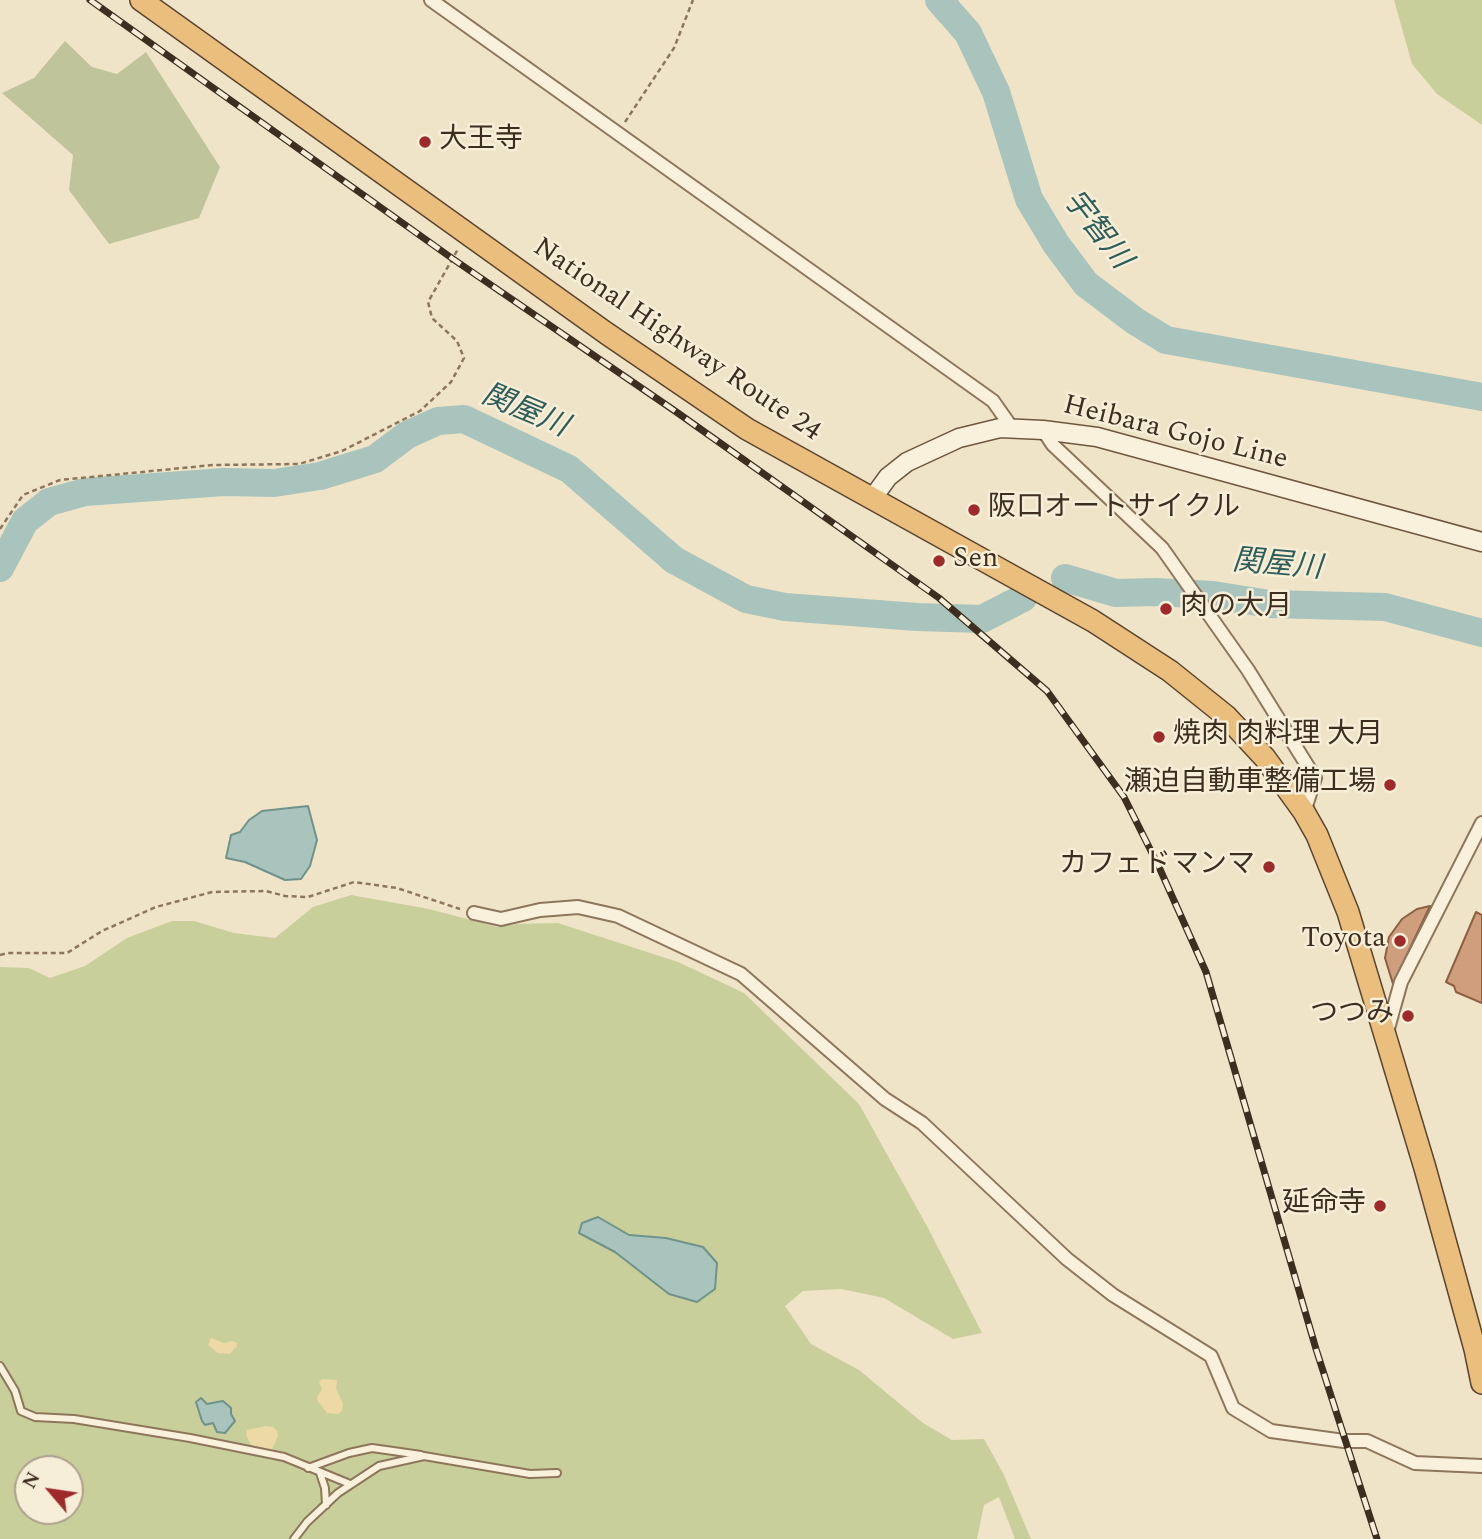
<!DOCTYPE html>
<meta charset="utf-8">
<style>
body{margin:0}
#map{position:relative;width:1482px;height:1539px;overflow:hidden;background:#f0e4c8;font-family:Spectral,serif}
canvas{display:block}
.north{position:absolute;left:14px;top:1455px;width:70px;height:70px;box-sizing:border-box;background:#f7eed8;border:2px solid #ada18e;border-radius:50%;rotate:299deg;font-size:19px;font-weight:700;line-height:28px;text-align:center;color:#3d2e20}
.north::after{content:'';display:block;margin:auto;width:24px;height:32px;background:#9e2a2b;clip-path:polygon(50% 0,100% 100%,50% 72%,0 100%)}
</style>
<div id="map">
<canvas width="1482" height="1539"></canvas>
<div class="north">N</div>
</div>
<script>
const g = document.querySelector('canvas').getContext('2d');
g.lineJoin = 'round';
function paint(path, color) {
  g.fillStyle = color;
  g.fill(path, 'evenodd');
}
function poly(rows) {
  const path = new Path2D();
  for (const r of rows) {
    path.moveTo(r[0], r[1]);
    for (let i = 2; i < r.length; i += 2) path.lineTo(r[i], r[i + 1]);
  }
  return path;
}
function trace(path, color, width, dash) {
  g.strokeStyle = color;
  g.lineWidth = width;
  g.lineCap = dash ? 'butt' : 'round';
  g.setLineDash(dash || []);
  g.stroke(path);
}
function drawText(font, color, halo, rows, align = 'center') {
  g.font = font + ' Spectral,"Noto Sans JP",serif';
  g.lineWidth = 5;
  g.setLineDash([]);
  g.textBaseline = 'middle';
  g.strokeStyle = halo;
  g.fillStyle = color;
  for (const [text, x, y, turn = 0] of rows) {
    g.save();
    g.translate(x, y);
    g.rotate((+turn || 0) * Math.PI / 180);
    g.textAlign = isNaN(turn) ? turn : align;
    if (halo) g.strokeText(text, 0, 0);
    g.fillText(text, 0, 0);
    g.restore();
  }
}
paint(poly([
 [1394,0,1482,0,1482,125,1437,94,1412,64],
 [351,895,429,909,497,927,516,924,558,923,678,962,744,993,859,1104,928,1228,982,1333,953,1339,884,1298,841,1289,803,1291,785,1306,811,1344,859,1370,923,1423,952,1440,984,1439,1003,1473,1031,1539,1015,1539,999,1497,984,1505,977,1539,0,1539,0,967,29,968,50,978,85,966,127,938,172,921,194,921,234,933,275,938,313,907],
 [28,1469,70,1469,70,1511,28,1511]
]), '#c9cf9b');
paint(poly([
 [211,1338,224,1343,233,1341,237,1343,237,1346,230,1354,218,1353,208,1345],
 [322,1379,337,1380,336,1388,343,1404,342,1411,339,1414,327,1413,318,1401,317,1397,322,1389,319,1382],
 [266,1426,273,1427,277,1431,278,1436,272,1450,251,1445,246,1435,247,1430]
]), '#ecd9a5');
paint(poly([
 [65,41,92,67,117,74,146,52,220,167,199,218,109,244,69,190,73,155,2,93,34,78]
]), '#bfc49a');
const water = poly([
 [308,806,317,840,310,866,301,879,285,880,245,862,226,858,231,835,240,832,249,820,262,811,308,806],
 [598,1217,629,1235,666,1238,703,1247,717,1263,715,1289,697,1302,669,1294,615,1252,579,1233,582,1223,598,1217],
 [201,1398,207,1404,223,1401,231,1408,231,1414,235,1421,225,1433,217,1432,213,1423,205,1425,202,1421,196,1402,201,1398]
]);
paint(water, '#a9c4bc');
trace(water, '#6f938a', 2);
trace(poly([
 [939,0,968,33,996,92,1029,199,1056,244,1086,284,1135,321,1166,340,1482,397],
 [0,568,25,521,49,502,85,492,224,482,274,483,320,476,375,459,407,435,438,421,464,419,569,469,674,560,746,599,785,607,917,617,982,619,1023,598],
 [1065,578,1116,593,1155,592,1213,595,1270,604,1385,607,1482,633]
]), '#a9c4bc', 28);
const building = poly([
 [1430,906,1393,984,1385,958,1389,937,1402,919,1417,909,1430,906],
 [1476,912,1482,915,1482,1003,1456,992,1454,986,1446,982,1476,912]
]);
paint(building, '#cf9f7d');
trace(building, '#8d5f41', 2);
const service = poly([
 [0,1366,15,1391,21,1411,35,1417,74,1419,190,1438,284,1457,350,1484],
 [308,1468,349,1453,372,1448,421,1455],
 [320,1473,325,1488,326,1505],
 [294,1539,307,1522,338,1493,379,1466,424,1456,530,1474,557,1473]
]);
const minor = poly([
 [431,0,993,401,1012,428],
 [1043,430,1053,445,1162,548,1248,670,1315,778,1304,812],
 [474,913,501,919,540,910,578,907,618,916,741,974,885,1099,922,1123,1067,1259,1113,1295,1211,1356,1233,1408,1271,1431,1344,1441,1367,1441,1415,1463,1482,1466],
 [1387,1032,1401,982,1482,823]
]);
const secondary = poly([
 [872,499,888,477,907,462,959,438,1000,428,1043,430,1097,437,1482,542]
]);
const trunk = poly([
 [141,0,606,333,747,429,1093,621,1170,671,1226,716,1265,758,1304,812,1317,835,1348,912,1425,1168,1475,1349,1482,1383]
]);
trace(service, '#8d765c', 10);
trace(minor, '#8d765c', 16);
trace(secondary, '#6f573f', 21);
trace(trunk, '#5b4430', 24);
trace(poly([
 [625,122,674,48,693,0],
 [0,529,23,495,60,480,213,465,299,464,342,451,420,411,451,382,464,358,457,341,432,318,428,302,458,249],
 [0,955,8,953,67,953,102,931,156,907,212,892,266,891,285,896,308,897,354,882,397,888,460,909]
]), '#8d765c', 2.5, [5, 3.5]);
trace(service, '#faf1dc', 6);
trace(minor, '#faf1dc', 12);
trace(secondary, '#faf1dc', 18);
trace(trunk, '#eabe7c', 21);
const rail = poly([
 [90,0,453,259,675,411,939,598,1047,691,1124,797,1159,867,1206,972,1316,1349,1377,1539]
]);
trace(rail, '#3d2e20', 7);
trace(rail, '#f7eed8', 4.5, [13]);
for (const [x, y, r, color] of [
 [425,142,7,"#9e2a2b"],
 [974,510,7,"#9e2a2b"],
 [939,561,7,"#9e2a2b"],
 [1166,609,7,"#9e2a2b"],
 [1159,737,7,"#9e2a2b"],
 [1390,785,7,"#9e2a2b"],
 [1269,867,7,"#9e2a2b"],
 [1400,941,7,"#9e2a2b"],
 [1408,1016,7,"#9e2a2b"],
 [1380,1206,7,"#9e2a2b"]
]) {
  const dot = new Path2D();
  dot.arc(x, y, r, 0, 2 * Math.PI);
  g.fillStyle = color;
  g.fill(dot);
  trace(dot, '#f7eed8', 2.5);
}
drawText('28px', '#3d2e20', '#f7eed8', [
 ["大王寺",439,142],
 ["阪口オートサイクル",988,510],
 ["Sen",953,561],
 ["肉の大月",1180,609],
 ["焼肉 肉料理 大月",1173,737],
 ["瀬迫自動車整備工場",1376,785,"right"],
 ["カフェドマンマ",1255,867,"right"],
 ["Toyota",1386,941,"right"],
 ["つつみ",1394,1016,"right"],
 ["延命寺",1366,1206,"right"]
], 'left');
drawText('28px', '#3d2e20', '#f7eed8', [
 ["National Highway Route 24",676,341,34],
 ["Heibara Gojo Line",1175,434,14]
]);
drawText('italic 30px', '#2f5d5a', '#f7eed8', [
 ["宇智川",1095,231,52],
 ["関屋川",524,413,23],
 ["関屋川",1277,567,5]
]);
</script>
